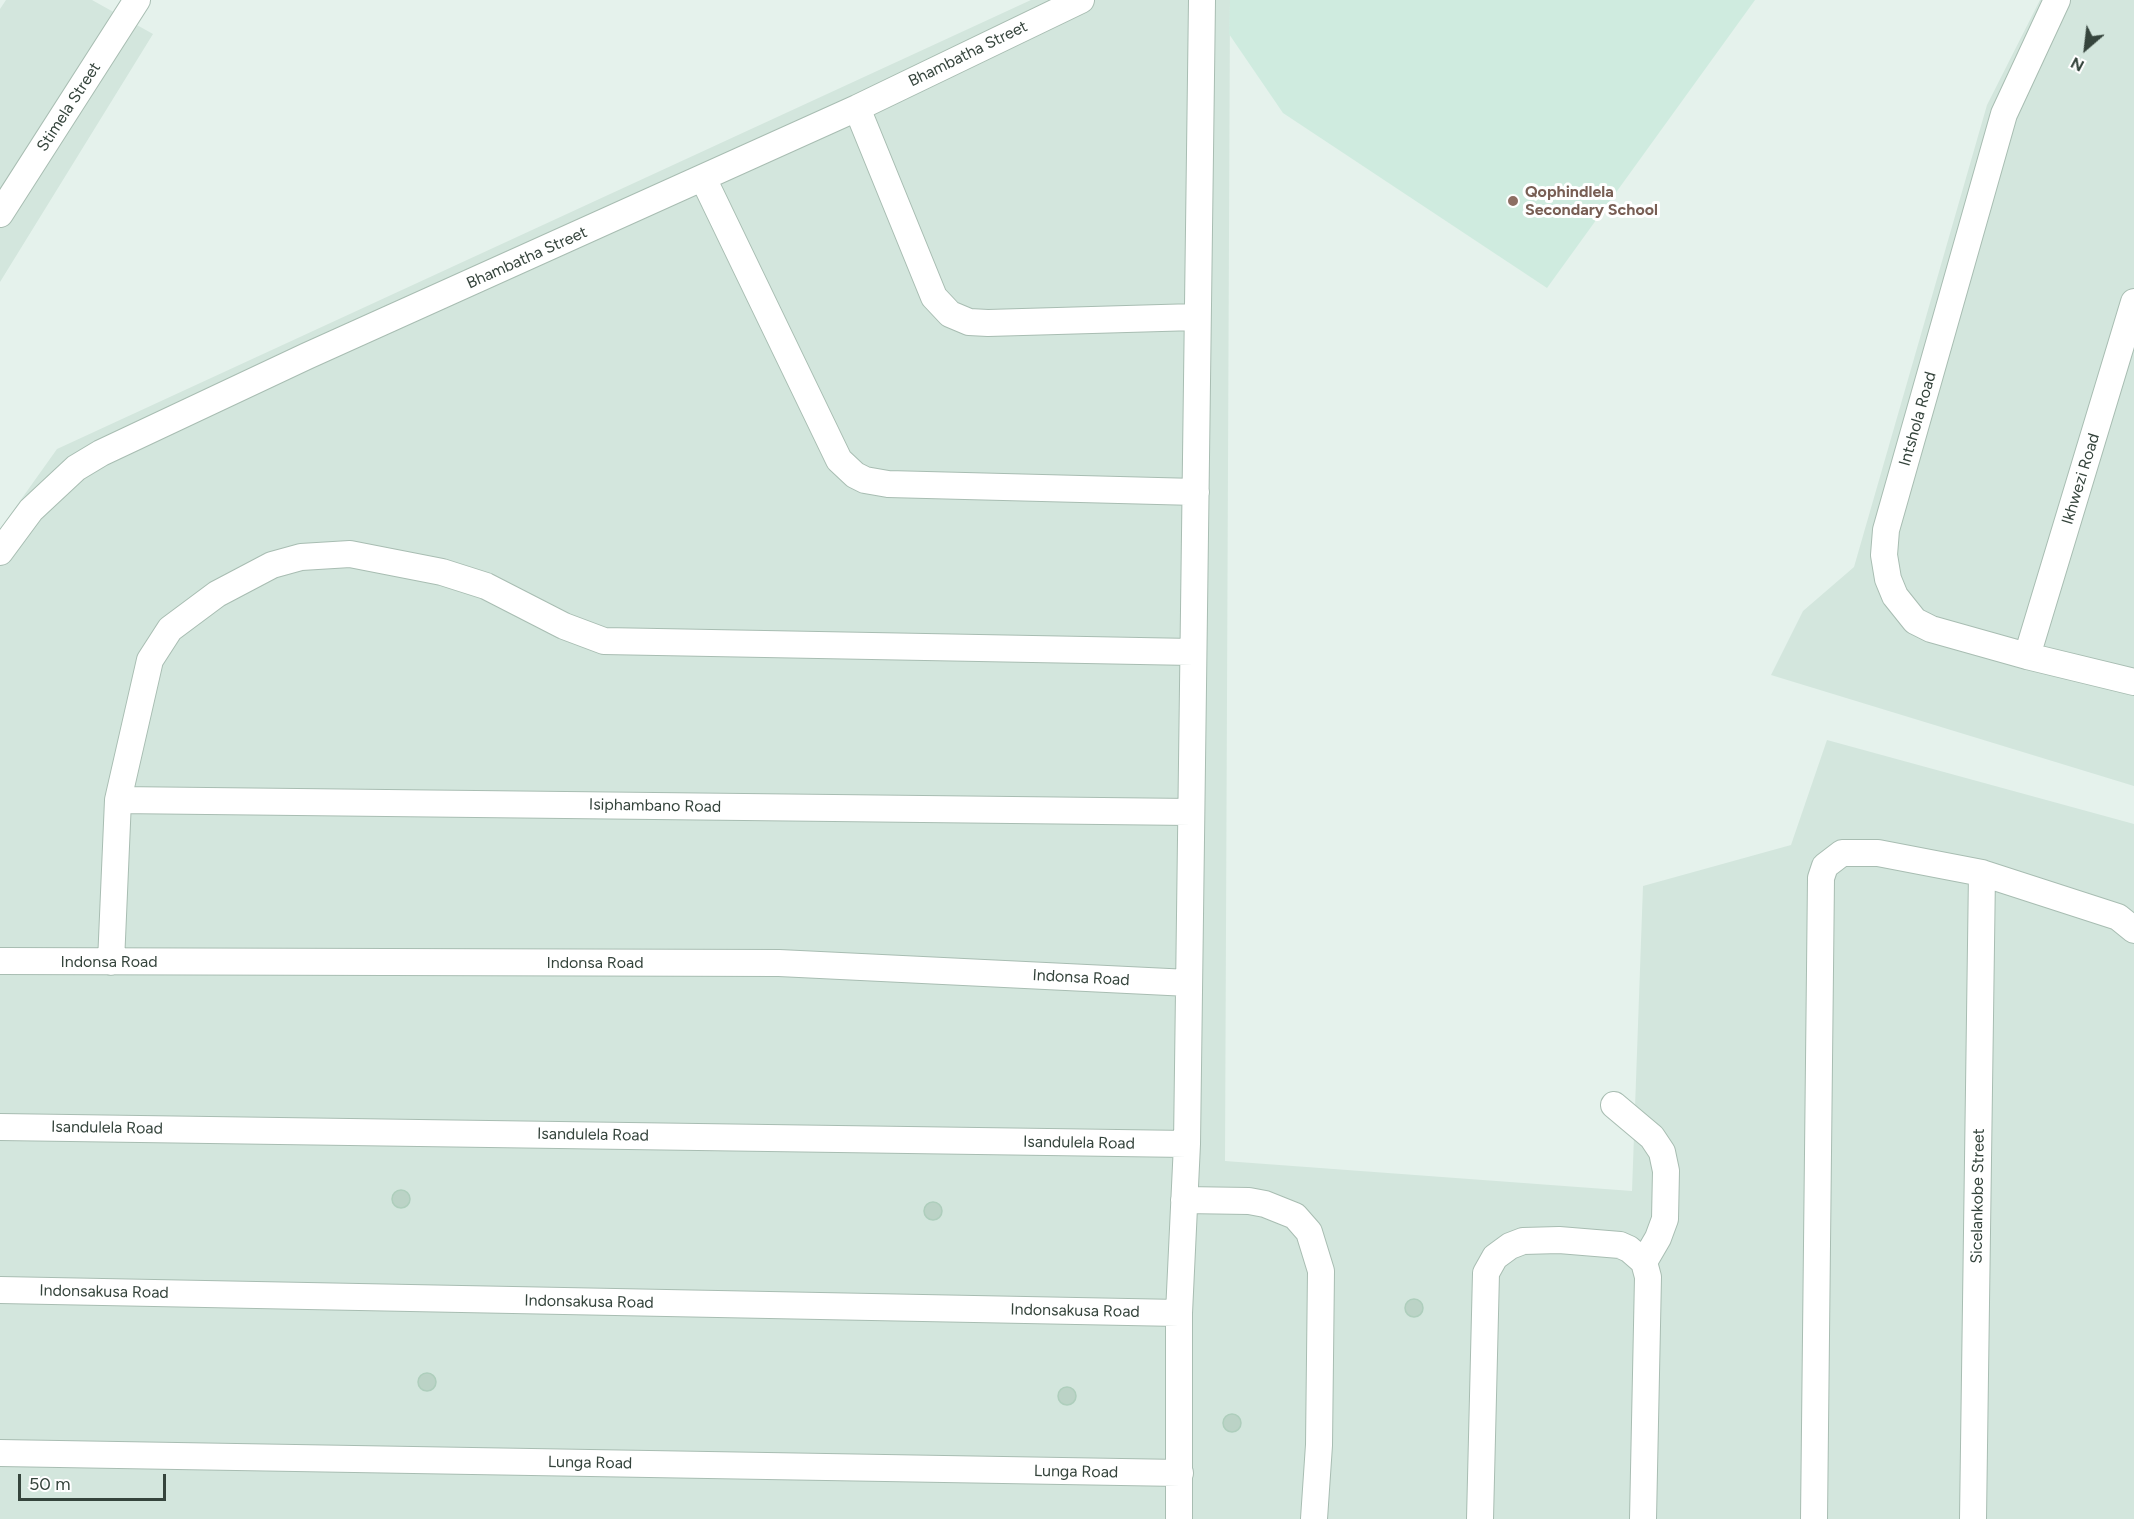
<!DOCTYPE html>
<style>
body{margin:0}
#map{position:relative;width:2134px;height:1519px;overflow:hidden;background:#e5f2ec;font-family:Figtree,sans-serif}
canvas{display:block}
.north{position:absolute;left:2056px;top:18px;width:60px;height:60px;-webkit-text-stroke:4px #fff;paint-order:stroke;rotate:208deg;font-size:16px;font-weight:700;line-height:24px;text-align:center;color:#35443c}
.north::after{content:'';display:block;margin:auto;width:21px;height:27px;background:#35443c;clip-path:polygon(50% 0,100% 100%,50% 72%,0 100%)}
.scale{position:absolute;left:18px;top:1474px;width:148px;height:27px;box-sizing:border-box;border:3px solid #35443c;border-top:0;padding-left:8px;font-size:18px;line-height:21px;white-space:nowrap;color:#35443c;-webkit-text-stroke:4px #fff;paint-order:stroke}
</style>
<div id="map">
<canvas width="2134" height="1519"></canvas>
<div class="north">N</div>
<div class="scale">50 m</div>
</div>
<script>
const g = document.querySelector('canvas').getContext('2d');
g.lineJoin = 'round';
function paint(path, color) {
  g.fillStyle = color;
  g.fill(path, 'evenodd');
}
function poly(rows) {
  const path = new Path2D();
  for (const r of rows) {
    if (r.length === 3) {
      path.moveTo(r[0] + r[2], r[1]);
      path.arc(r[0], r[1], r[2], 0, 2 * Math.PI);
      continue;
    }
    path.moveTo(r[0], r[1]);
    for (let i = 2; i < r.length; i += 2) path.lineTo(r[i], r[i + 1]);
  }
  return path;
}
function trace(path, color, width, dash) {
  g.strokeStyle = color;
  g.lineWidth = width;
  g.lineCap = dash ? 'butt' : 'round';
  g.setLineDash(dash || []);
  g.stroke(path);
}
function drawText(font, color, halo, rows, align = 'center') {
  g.font = font + ' Figtree,sans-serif';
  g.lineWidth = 6;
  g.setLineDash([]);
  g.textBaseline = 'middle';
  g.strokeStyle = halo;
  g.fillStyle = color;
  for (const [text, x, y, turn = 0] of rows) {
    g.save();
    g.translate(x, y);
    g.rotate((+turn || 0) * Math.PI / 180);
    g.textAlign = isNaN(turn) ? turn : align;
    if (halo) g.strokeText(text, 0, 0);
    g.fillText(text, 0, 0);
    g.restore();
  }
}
paint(poly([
 [6,0,92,0,153,34,0,282,0,9],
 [1031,0,1230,0,1225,1161,1632,1191,1643,886,1791,845,1827,740,2134,824,2134,1519,0,1519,0,529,57,449],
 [2040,0,2134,0,2134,786,1771,675,1803,611,1854,567,1987,105]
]), '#d3e6dd');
paint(poly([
 [1230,0,1755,0,1547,288,1283,113,1229,34]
]), '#cfebdf');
const building = poly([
 [401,1199,9],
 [933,1211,9],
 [1414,1308,9],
 [427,1382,9],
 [1067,1396,9],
 [1232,1423,9]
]);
paint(building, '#bbd3c6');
trace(building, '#aecebc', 1.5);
const minor = poly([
 [2057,0,2004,114,1886,530,1884,555,1888,579,1895,596,1915,621,1931,629,2027,656,2134,682],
 [857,108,934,297,950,314,969,322,988,323,1196,317],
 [703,178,839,460,855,475,865,480,888,484,1196,492],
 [0,214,137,0],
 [0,552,31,510,76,468,101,453,307,356,857,108,1081,0],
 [2027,656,2134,302],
 [118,800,1191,812],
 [0,961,779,963,1189,983],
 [111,962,118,800,150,660,170,629,217,594,272,565,301,557,350,554,442,572,486,586,564,626,604,641,1193,652],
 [1614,1105,1652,1137,1662,1152,1666,1171,1665,1219,1658,1238,1644,1262],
 [0,1127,1187,1144],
 [1184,1200,1249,1201,1265,1204,1295,1216,1309,1232,1321,1271,1319,1445,1314,1519],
 [0,1290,1179,1313],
 [0,1453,1180,1473],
 [1179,1519,1179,1313,1187,1144,1202,0],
 [1480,1519,1486,1273,1495,1257,1510,1246,1523,1241,1559,1240,1620,1245,1629,1249,1644,1262,1648,1277,1643,1519],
 [1814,1519,1821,878,1825,866,1842,853,1878,853,1982,873,2118,917,2134,930],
 [1973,1519,1982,873]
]);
trace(minor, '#a8bdb2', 28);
trace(minor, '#fff', 26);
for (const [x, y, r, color] of [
 [1513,201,6,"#8d6e63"]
]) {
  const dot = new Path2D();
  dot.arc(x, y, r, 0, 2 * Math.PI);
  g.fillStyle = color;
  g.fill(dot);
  trace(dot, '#fff', 2);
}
drawText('16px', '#35443c', '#fff', [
 ["Bhambatha Street",968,54,-26],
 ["Stimela Street",69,107,-57],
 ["Bhambatha Street",527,258,-24],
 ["Intshola Road",1918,419,-74],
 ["Ikhwezi Road",2081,479,-73],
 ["Isiphambano Road",655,806,1],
 ["Indonsa Road",109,962],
 ["Indonsa Road",595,963],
 ["Indonsa Road",1081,978,3],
 ["Isandulela Road",107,1128,1],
 ["Isandulela Road",593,1135,1],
 ["Isandulela Road",1079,1143,1],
 ["Sicelankobe Street",1978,1196,-89],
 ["Indonsakusa Road",104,1292,1],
 ["Indonsakusa Road",589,1302,1],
 ["Indonsakusa Road",1075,1311,1],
 ["Lunga Road",590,1463,1],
 ["Lunga Road",1076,1472,1]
]);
drawText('bold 16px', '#785e54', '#fff', [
 ["Qophindlela",1525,192],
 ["Secondary School",1525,210]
], 'left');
</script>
